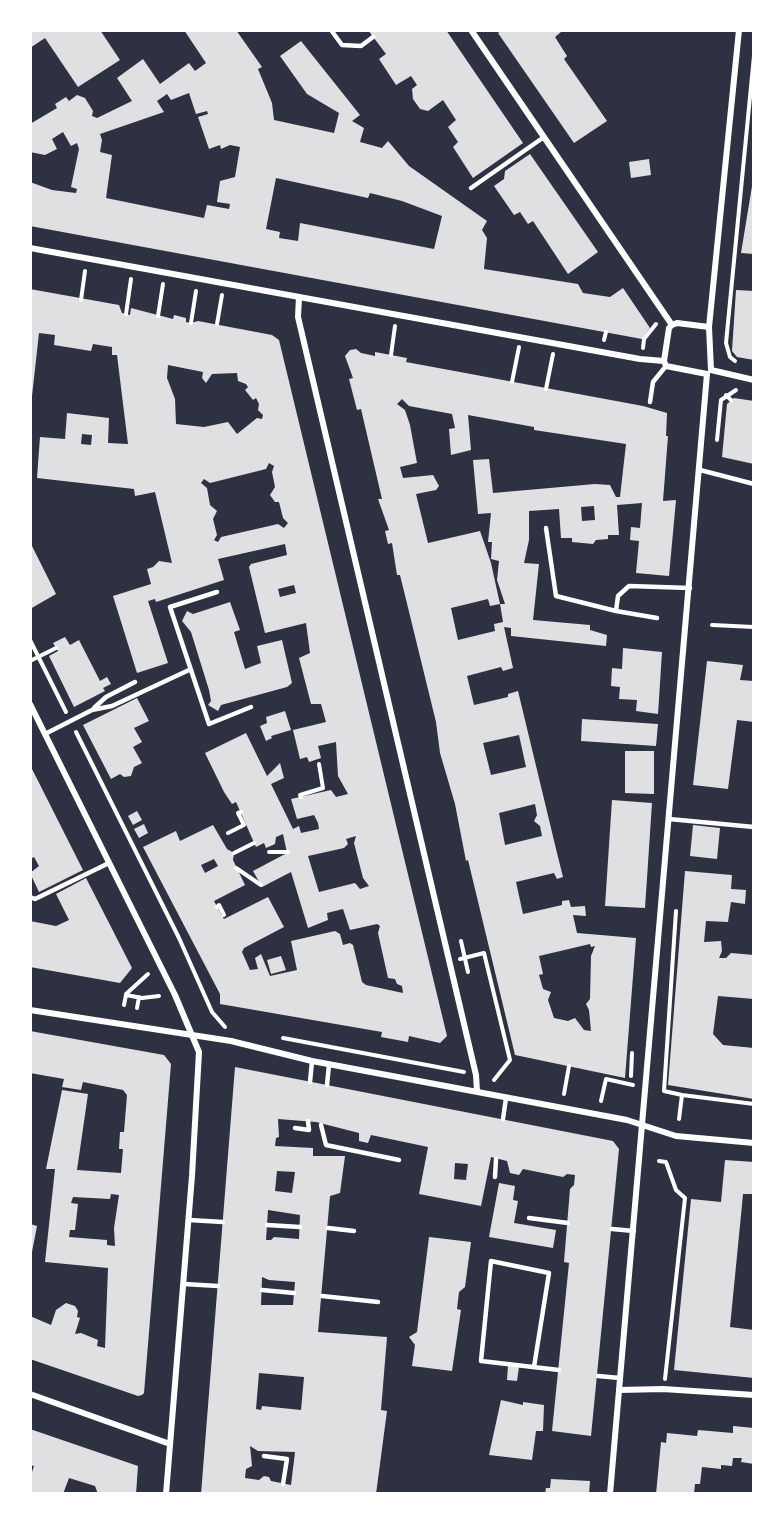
<!DOCTYPE html>
<style>
body{margin:0}
#map{position:relative;width:784px;height:1524px;overflow:hidden;background:#2d3142;font-family:"Fira Sans Condensed",sans-serif}
canvas{display:block}
.frame{position:absolute;inset:0;border:32px solid #fff;pointer-events:none}
</style>
<div id="map">
<canvas width="784" height="1524"></canvas>
<div class="frame"></div>
</div>
<script>
const g = document.querySelector('canvas').getContext('2d');
g.lineJoin = 'round';
function paint(path, color) {
  g.fillStyle = color;
  g.fill(path, 'evenodd');
}
function poly(rows) {
  const path = new Path2D();
  for (const r of rows) {
    path.moveTo(r[0], r[1]);
    for (let i = 2; i < r.length; i += 2) path.lineTo(r[i], r[i + 1]);
  }
  return path;
}
function trace(path, color, width, dash) {
  g.strokeStyle = color;
  g.lineWidth = width;
  g.lineCap = dash ? 'butt' : 'round';
  g.setLineDash(dash || []);
  g.stroke(path);
}
paint(poly([
 [30,30,100,30,120,60,78,87,45,38,30,48],
 [184,30,236,30,262,67,258,69,272,103,274,120,334,133,339,113,307,94,280,56,301,41,360,115,352,121,364,128,360,142,382,148,388,141,409,166,487,221,482,230,487,238,484,269,578,284,583,293,610,297,623,288,650,328,642,339,30,226,30,182,52,190,76,193,77,189,71,187,79,149,77,143,71,146,63,132,52,139,57,149,45,155,30,152,30,124,57,108,55,104,66,97,69,101,77,95,85,98,93,111,92,116,97,118,132,101,117,78,143,59,160,84,189,63,195,71,206,63],
 [189,93,196,114,207,111,208,114,198,117,209,149,220,145,221,149,230,145,240,147,235,177,220,181,217,202,230,204,229,209,207,205,204,218,106,198,112,155,100,152,102,140,100,134,164,112,157,101,167,94,171,100],
 [276,178,368,198,370,193,402,201,442,216,434,249,300,223,298,241,279,238,280,232,266,229],
 [368,30,446,30,523,143,473,178,453,147,458,142,448,127,456,120,443,100,428,111,420,109,413,99,412,89,417,85,411,76,396,85,379,59,386,54],
 [503,30,559,30,561,32,555,37,567,56,564,59,607,121,574,143,498,33],
 [530,154,598,252,568,274,533,221,528,224,520,212,514,215,494,186,504,179,505,171],
 [649,159,651,175,631,178,629,162],
 [753,180,754,180,754,254,741,253],
 [30,289,119,305,122,313,130,315,131,308,173,319,174,315,186,318,186,322,191,323,198,321,272,335,279,340,447,1036,440,1043,409,1036,408,1042,381,1037,382,1032,220,1004,220,994,143,847,176,831,180,841,213,825,227,849,234,853,233,860,245,885,214,901,224,919,268,897,284,927,244,948,242,952,250,970,258,969,255,958,261,954,270,976,297,970,291,941,335,931,340,934,343,945,350,943,353,945,362,982,366,985,403,993,402,986,397,984,395,979,388,978,378,933,380,926,377,924,350,930,343,909,327,913,328,920,308,928,291,872,262,887,253,871,287,853,283,834,276,837,275,844,266,848,264,843,256,847,236,802,232,804,224,792,205,753,246,733,267,776,280,763,284,778,271,784,293,829,299,826,301,833,319,829,318,823,314,815,297,819,291,799,331,790,336,797,348,794,338,776,336,742,318,746,321,758,309,762,307,757,300,759,293,730,326,722,321,704,311,704,299,658,310,653,306,623,265,633,249,567,251,564,287,555,285,544,218,559,224,580,156,602,155,599,148,601,168,663,137,673,113,596,151,584,147,569,153,567,159,561,172,563,155,492,135,496,134,489,37,478,40,437,65,439,67,413,109,418,108,443,128,444,117,355,112,355,112,347,93,344,91,351,54,345,55,335,39,333,30,414],
 [168,365,203,372,202,378,206,383,212,374,237,373,238,381,246,384,248,387,245,390,253,400,256,398,259,404,258,410,263,415,262,419,257,418,237,434,228,422,204,427,176,424,175,399,167,378],
 [82,434,92,435,91,445,81,444],
 [269,463,274,466,272,472,275,487,270,495,275,502,279,502,283,518,288,523,284,528,278,524,221,537,218,542,214,540,217,535,213,519,217,511,210,505,207,488,201,483,204,479,210,483,266,469],
 [294,585,296,593,280,597,278,589],
 [356,836,354,843,363,878,369,886,360,889,355,883,319,892,308,856,344,848,348,844,346,839],
 [214,859,218,866,205,873,201,865],
 [736,290,754,291,754,360,737,357,732,351],
 [356,349,361,353,375,356,375,352,407,358,406,362,643,406,667,413,666,436,668,436,663,501,676,500,669,576,636,573,639,541,630,540,631,527,640,528,642,503,617,505,619,535,608,535,608,539,596,540,593,544,572,542,572,538,561,538,559,509,529,511,529,540,524,563,539,564,533,620,590,625,590,630,607,635,606,646,511,636,511,628,504,627,513,668,503,671,501,667,467,676,474,705,508,697,508,694,518,691,557,853,563,877,557,879,554,873,516,882,523,914,562,905,562,901,569,900,571,907,585,906,586,916,573,915,577,933,636,938,625,1078,515,1055,468,860,466,861,455,804,440,753,436,722,400,575,397,575,392,543,388,544,385,531,389,530,378,499,382,499,361,409,357,410,349,379,353,378,345,356,350,350],
 [402,399,409,406,452,414,455,428,449,429,451,455,471,450,468,415,534,427,534,430,626,444,620,497,616,497,610,485,595,484,493,493,489,459,473,460,478,514,491,513,488,542,492,542,491,559,499,561,497,580,505,604,500,604,503,622,494,624,495,631,458,640,451,608,488,599,490,606,500,604,491,563,480,531,428,543,416,494,436,490,439,486,433,475,403,478,400,467,417,463,410,425,405,410,397,404],
 [594,506,595,520,582,521,581,507],
 [519,735,526,767,491,775,483,743],
 [535,804,537,815,534,821,540,826,542,836,505,845,499,813],
 [590,944,591,947,595,946,591,956,590,999,586,1004,589,1010,591,1031,584,1030,575,1018,568,1021,554,1018,548,1000,551,992,543,989,539,975,543,974,539,956],
 [734,398,754,401,754,464,722,457,727,404],
 [30,542,56,594,30,609],
 [230,602,240,630,234,632,245,669,261,663,257,646,282,640,292,683,287,687,221,705,218,711,208,705,211,701,209,690,191,632,182,621,187,611,193,614],
 [65,637,70,645,79,640,100,681,107,677,111,684,103,688,105,691,74,707,49,656,58,651,53,643],
 [623,648,662,652,658,714,636,711,637,700,619,699,620,687,611,686,612,668,622,669],
 [707,661,743,665,740,680,754,681,754,722,737,720,728,789,693,785],
 [137,698,149,721,134,728,142,742,133,747,142,763,134,767,131,776,124,777,120,774,111,779,83,725],
 [285,711,291,730,271,736,272,738,266,741,260,726,267,723,266,717],
 [582,719,658,724,656,746,581,741],
 [625,751,654,751,654,794,625,793],
 [30,765,83,870,39,892,30,873,39,866,34,857,30,859],
 [612,800,652,803,645,908,605,906],
 [137,811,142,820,133,825,128,816],
 [144,824,148,833,139,838,134,829],
 [693,825,720,828,717,859,690,856],
 [685,871,732,875,731,889,746,890,745,904,731,902,728,922,706,921,704,942,721,941,722,951,719,958,726,958,731,953,754,955,754,999,718,996,713,1034,723,1045,754,1048,754,1099,668,1085],
 [86,878,132,968,120,983,30,967,30,921,56,926,69,920,56,894],
 [281,956,286,970,271,974,267,960],
 [30,1031,164,1055,171,1064,144,1393,142,1395,138,1396,30,1359,30,1316,51,1325,56,1310,66,1303,75,1306,78,1311,77,1317,80,1318,75,1334,81,1333,98,1340,97,1346,105,1348,108,1268,45,1262,55,1169,46,1169,62,1090,88,1094,77,1170,121,1173,123,1149,119,1149,120,1132,124,1132,127,1095,123,1090,83,1082,81,1090,62,1087,64,1079,30,1073],
 [111,1194,119,1195,114,1228,115,1246,107,1245,107,1240,69,1237,70,1230,75,1230,78,1204,71,1203,73,1197,110,1199],
 [235,1067,613,1141,619,1149,591,1436,552,1431,569,1263,564,1262,570,1189,574,1185,575,1175,567,1174,563,1177,523,1169,519,1175,510,1173,507,1161,491,1157,481,1206,419,1194,428,1147,371,1135,368,1143,359,1141,359,1133,316,1122,278,1119,279,1137,276,1138,275,1146,313,1148,313,1156,345,1156,340,1193,330,1196,318,1332,387,1337,381,1410,387,1411,376,1494,201,1494],
 [455,1163,468,1164,466,1180,454,1179],
 [277,1171,295,1172,292,1193,275,1191],
 [268,1210,300,1215,299,1239,274,1237,271,1240,266,1240],
 [262,1277,269,1280,295,1282,293,1305,261,1305],
 [259,1373,304,1377,301,1410,262,1406,261,1410,256,1409],
 [250,1446,258,1451,295,1452,291,1485,271,1481,269,1477,264,1476,259,1480,245,1478,246,1469,252,1466],
 [725,1160,754,1162,754,1194,743,1194,742,1205,730,1327,754,1330,754,1378,674,1370,691,1199,721,1202],
 [499,1183,515,1186,513,1200,518,1201,514,1223,556,1230,553,1248,489,1237],
 [30,1224,37,1226,31,1257,30,1256],
 [429,1237,471,1242,465,1287,459,1292,457,1309,461,1310,452,1371,412,1366,415,1345,409,1337,417,1332],
 [508,1366,519,1367,517,1381,507,1380],
 [501,1400,523,1405,523,1402,544,1405,543,1431,536,1431,532,1460,489,1455],
 [733,1426,754,1428,754,1464,741,1462,742,1458,733,1458,732,1466,721,1465,721,1469,702,1467,700,1484,695,1484,694,1494,656,1494,661,1442,666,1443,667,1433,697,1436,698,1430,733,1433],
 [30,1429,138,1466,136,1494,98,1494,95,1486,69,1478,63,1494,30,1494,30,1478,34,1466,30,1465],
 [551,1479,590,1481,589,1494,545,1494,546,1488,550,1488]
]), '#e0e0e3');
trace(poly([
 [81,300,85,271],
 [126,314,131,279],
 [158,316,163,284],
 [191,323,196,291],
 [217,324,222,295],
 [604,340,606,332],
 [643,348,644,339,656,324],
 [391,355,395,326],
 [735,361,730,357,726,343,754,56],
 [512,382,519,347],
 [546,389,553,354],
 [726,395,731,400],
 [717,440,721,400,736,390],
 [712,625,754,627],
 [30,640,66,712],
 [30,661,56,648],
 [76,732,179,938,212,1012,225,1027],
 [301,797,300,795,323,788,319,764],
 [228,833,244,825,238,813,241,812],
 [269,852,288,852],
 [234,853,254,843],
 [236,868,261,885],
 [217,907,219,905,224,915],
 [676,911,664,1091,682,1095,754,1104],
 [461,941,468,972],
 [460,959,484,953,510,1060,494,1080],
 [126,994,148,974],
 [124,1005,126,995,142,998,159,996],
 [137,1008,139,997],
 [283,1038,464,1072],
 [631,1076,632,1053],
 [564,1094,569,1066],
 [601,1101,606,1079,633,1085],
 [679,1119,682,1095],
 [659,1161,666,1162,676,1190,685,1198,665,1379]
]), '#fff', 4);
trace(poly([
 [331,30,342,45,361,46,373,37],
 [471,188,544,137],
 [650,402,653,382,666,366],
 [700,470,754,484],
 [546,528,556,596,616,611,657,618],
 [217,592,170,607,209,724,251,707],
 [616,611,618,596,629,586,690,588],
 [94,708,106,697,135,682],
 [45,734,92,710,112,706,189,670],
 [669,819,754,827],
 [30,897,35,899,109,863],
 [310,1082,312,1061],
 [327,1085,329,1065],
 [503,1119,506,1098],
 [321,1125,326,1145,399,1160],
 [295,1128,309,1130,308,1121],
 [495,1177,496,1159],
 [529,1218,568,1223],
 [189,1220,223,1222],
 [267,1225,300,1227],
 [328,1228,354,1231],
 [612,1229,634,1231],
 [184,1284,218,1286],
 [262,1290,294,1293],
 [322,1296,378,1302],
 [534,1367,549,1273,491,1261,481,1361,559,1370],
 [598,1376,620,1378],
 [264,1456,287,1459,283,1484]
]), '#fff', 4.5);
trace(poly([
 [471,30,672,325],
 [30,248,640,359,664,361,666,366,707,374],
 [299,297,298,317,476,1075,477,1091],
 [664,361,669,328,672,325,677,323,709,327],
 [711,370,709,327,739,30],
 [711,370,754,380],
 [30,704,175,995,199,1052,192,1176,166,1494],
 [30,1010,231,1041,312,1061,627,1120,676,1136,754,1143],
 [619,1390,663,1389,754,1395],
 [30,1394,170,1444],
 [610,1494,707,374]
]), '#fff', 6);
</script>
